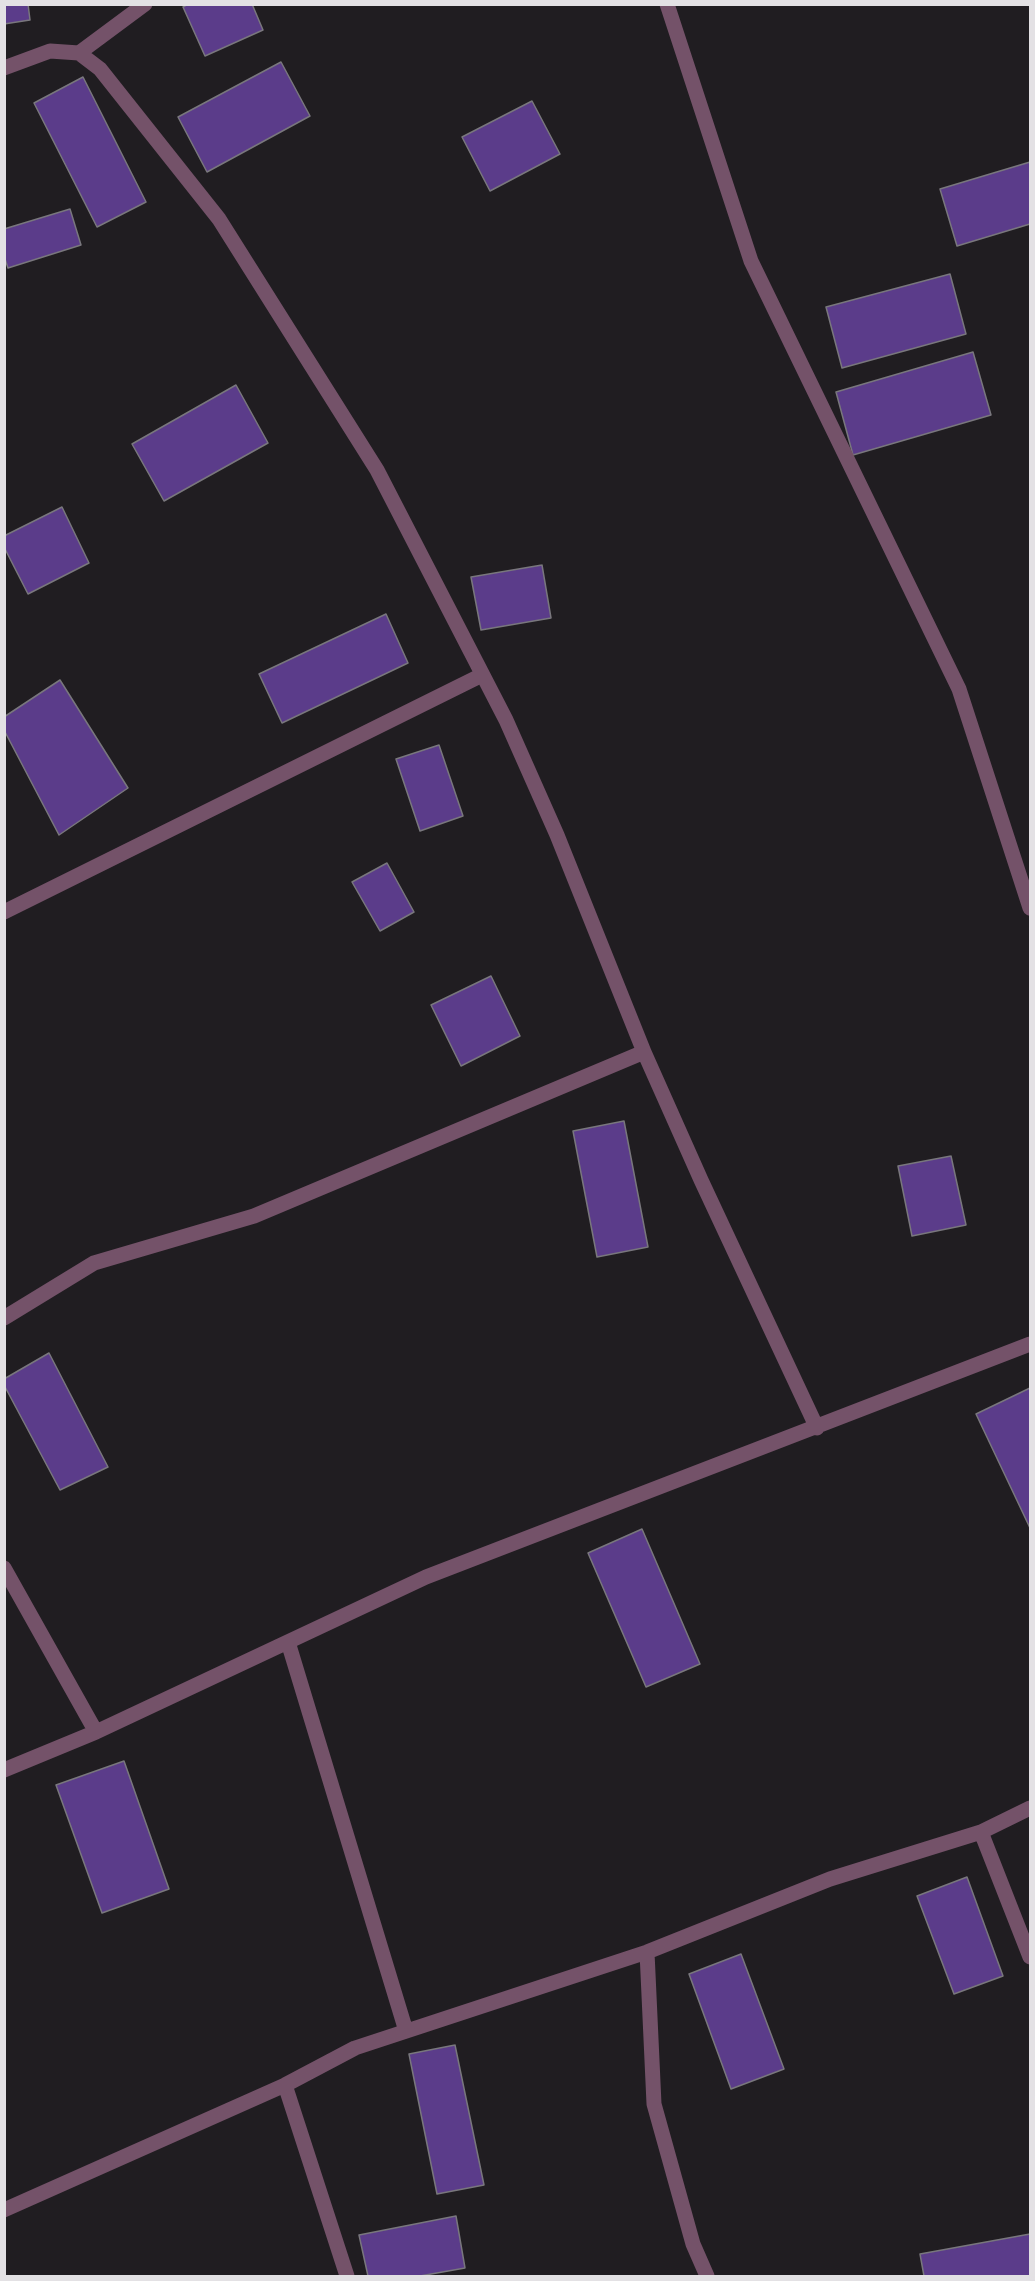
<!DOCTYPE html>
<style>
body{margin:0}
#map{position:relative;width:1035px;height:2281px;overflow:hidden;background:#201d21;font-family:"Source Sans 3",sans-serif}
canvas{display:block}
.frame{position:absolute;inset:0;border:6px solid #e3e1e4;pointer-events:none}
</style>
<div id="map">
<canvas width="1035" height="2281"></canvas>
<div class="frame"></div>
</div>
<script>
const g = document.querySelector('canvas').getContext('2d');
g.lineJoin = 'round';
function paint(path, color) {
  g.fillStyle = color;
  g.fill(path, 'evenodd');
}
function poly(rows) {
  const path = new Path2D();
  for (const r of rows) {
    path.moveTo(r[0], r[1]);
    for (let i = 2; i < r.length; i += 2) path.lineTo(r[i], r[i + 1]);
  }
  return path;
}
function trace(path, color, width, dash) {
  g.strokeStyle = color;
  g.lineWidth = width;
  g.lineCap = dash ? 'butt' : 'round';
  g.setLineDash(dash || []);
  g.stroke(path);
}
const building = poly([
 [4,4,28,4,30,20,4,24,4,4],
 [188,4,252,4,263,30,205,56,183,7,188,4],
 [281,62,310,116,207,172,178,117,281,62],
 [83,77,146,202,97,227,34,103,83,77],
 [532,101,560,154,490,191,462,137,532,101],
 [1030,162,1030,224,957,246,940,189,1030,162],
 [70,209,81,245,8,268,4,256,4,229,70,209],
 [950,274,966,334,842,368,826,307,950,274],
 [973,352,991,415,853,455,836,392,973,352],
 [236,385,268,443,164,501,132,444,236,385],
 [62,507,89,563,28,594,4,547,4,536,62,507],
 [542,565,551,618,481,630,471,577,542,565],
 [386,614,408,663,282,723,259,674,386,614],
 [60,680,128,788,59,835,4,730,4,717,60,680],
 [439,745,463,816,420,831,396,759,439,745],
 [387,863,414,912,380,931,352,882,387,863],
 [491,976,520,1036,461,1066,431,1005,491,976],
 [624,1121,648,1247,597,1257,573,1131,624,1121],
 [951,1156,966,1225,912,1236,898,1166,951,1156],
 [49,1353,108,1467,60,1490,4,1385,4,1379,49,1353],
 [1030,1388,1030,1528,976,1414,1030,1388],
 [642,1529,700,1664,646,1687,588,1553,642,1529],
 [124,1761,169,1889,102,1913,56,1785,124,1761],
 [967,1877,1003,1976,954,1994,917,1896,967,1877],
 [741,1954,784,2069,731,2089,689,1974,741,1954],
 [455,2045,484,2185,437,2194,409,2054,455,2045],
 [456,2216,465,2268,420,2276,368,2276,359,2235,456,2216],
 [1030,2234,1030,2276,924,2276,920,2254,1030,2234]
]);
paint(building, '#5b3c8a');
trace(building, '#79777d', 1.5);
trace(poly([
 [667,4,751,261,959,689,1030,908],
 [79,53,145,4],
 [4,68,50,51,79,53,100,69,219,219,377,470,506,720,557,835,644,1052,701,1180,817,1428],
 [4,912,482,675],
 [4,1318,94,1263,254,1216,644,1052],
 [4,1568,96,1732],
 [288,1642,406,2031],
 [4,1770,96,1732,426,1577,1030,1344],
 [981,1832,1030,1957],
 [647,1952,654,2104,693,2244,707,2276],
 [285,2085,347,2276],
 [4,2210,285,2085,355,2048,647,1952,830,1879,981,1832,1030,1808]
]), '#745269', 15);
</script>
